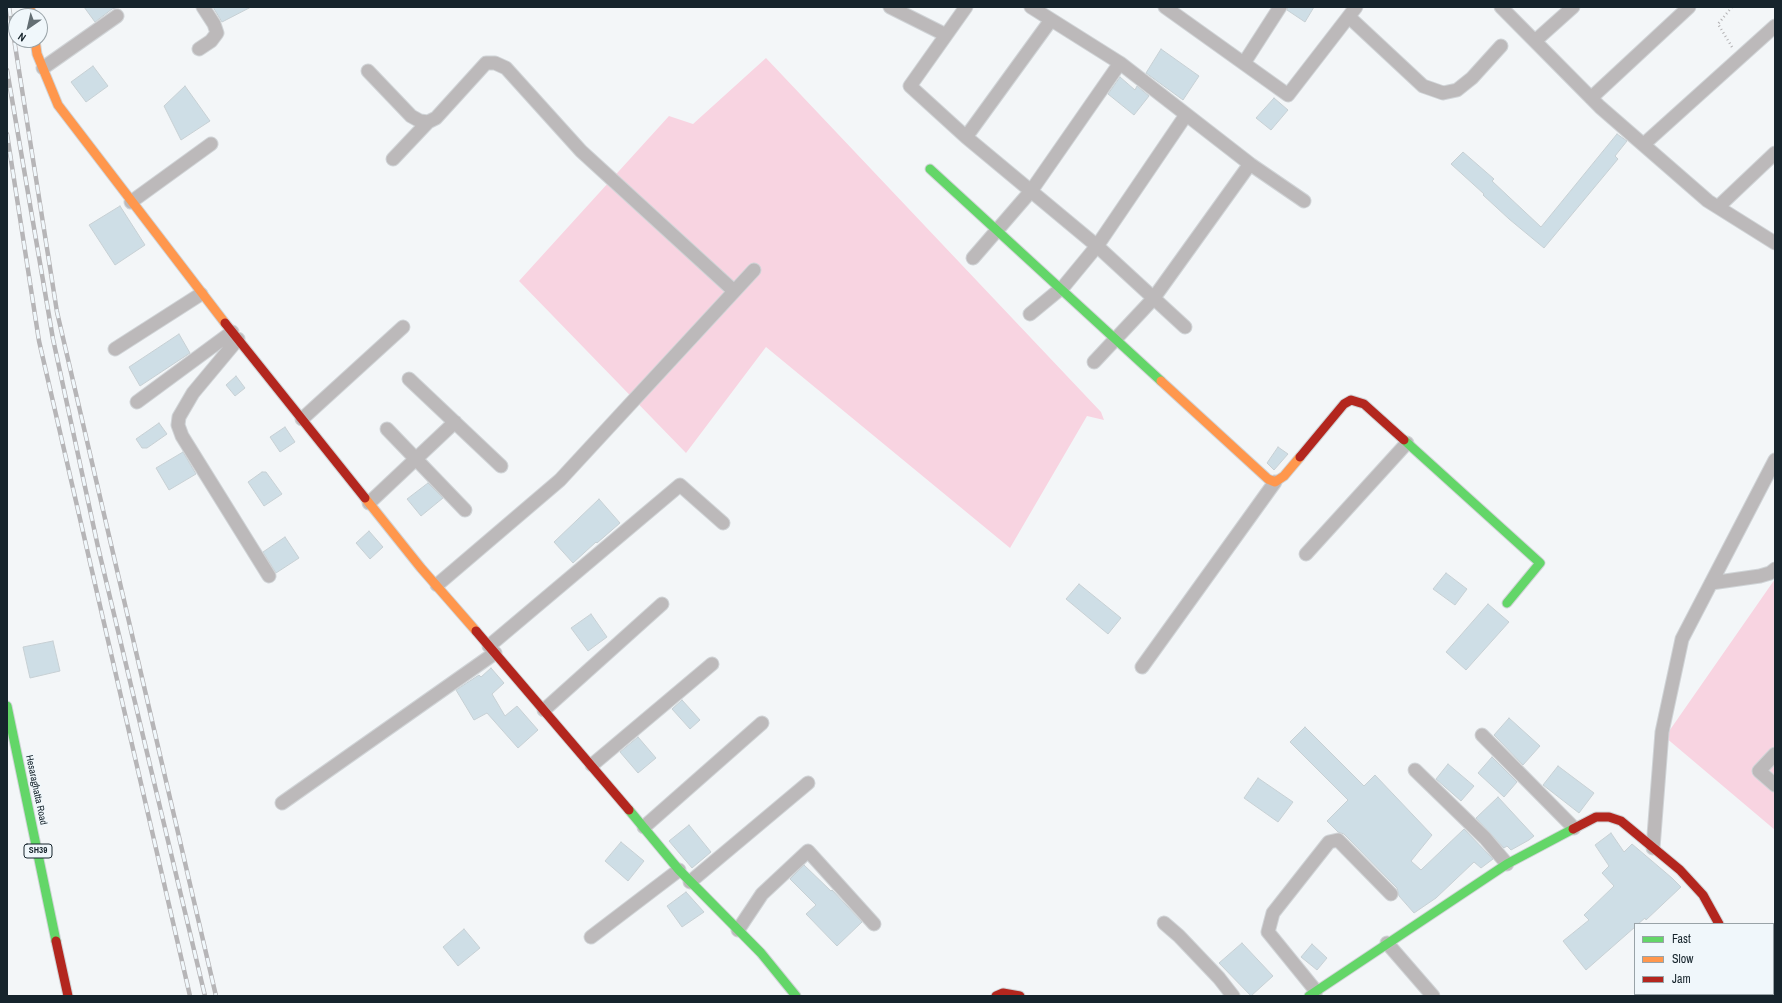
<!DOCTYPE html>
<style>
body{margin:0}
#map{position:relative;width:1782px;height:1003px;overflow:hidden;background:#f3f6f8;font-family:"Archivo Narrow",sans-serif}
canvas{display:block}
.frame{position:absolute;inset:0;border:8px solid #16242c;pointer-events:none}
.legend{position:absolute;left:1634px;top:923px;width:140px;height:72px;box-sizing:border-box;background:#f0f7fb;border:1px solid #99a3a8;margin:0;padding:5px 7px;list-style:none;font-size:12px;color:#16242c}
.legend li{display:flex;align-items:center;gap:8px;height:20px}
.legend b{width:20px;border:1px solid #99a3a8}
.north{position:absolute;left:8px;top:8px;width:40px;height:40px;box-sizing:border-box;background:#f0f7fb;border:1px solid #99a3a8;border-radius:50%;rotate:214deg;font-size:11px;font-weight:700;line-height:16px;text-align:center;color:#16242c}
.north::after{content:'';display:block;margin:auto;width:14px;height:18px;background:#636e73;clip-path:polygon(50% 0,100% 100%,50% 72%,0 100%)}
</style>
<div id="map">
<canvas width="1782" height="1003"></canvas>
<div class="frame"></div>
<ul class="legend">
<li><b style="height:5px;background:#63d668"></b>Fast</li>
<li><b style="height:5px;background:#ff974d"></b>Slow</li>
<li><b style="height:5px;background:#b3261e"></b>Jam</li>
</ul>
<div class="north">N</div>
</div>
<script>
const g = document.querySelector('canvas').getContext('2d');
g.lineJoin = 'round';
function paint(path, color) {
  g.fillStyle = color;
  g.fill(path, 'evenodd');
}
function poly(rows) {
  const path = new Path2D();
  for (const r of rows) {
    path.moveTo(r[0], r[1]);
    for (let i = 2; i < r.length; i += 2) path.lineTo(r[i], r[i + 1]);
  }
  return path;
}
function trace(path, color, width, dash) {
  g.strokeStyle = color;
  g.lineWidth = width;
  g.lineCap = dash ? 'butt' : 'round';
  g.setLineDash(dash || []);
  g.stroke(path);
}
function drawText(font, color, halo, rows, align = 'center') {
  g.font = font + ' "Archivo Narrow",sans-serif';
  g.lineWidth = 3;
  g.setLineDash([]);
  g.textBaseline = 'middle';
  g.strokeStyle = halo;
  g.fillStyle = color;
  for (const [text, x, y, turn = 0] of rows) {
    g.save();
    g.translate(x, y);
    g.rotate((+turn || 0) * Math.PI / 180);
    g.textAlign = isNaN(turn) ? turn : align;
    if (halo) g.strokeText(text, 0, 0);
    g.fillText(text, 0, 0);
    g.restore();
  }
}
paint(poly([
 [766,58,1101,412,1104,420,1087,416,1010,548,766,347,686,453,519,281,669,116,693,124],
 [1775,579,1775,830,1665,737]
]), '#f8d4e1');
const building = poly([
 [84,7,119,7,112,9,95,22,84,7],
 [213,7,251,7,222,22,213,7],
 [1288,7,1314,7,1305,22,1287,10,1288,7],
 [1161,49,1199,76,1183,100,1146,73,1161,49],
 [93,66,108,86,86,102,71,82,93,66],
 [1120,77,1135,90,1137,86,1149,96,1134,115,1108,94,1120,77],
 [185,86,210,121,181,140,164,106,185,86],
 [1274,98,1288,110,1271,130,1256,118,1274,98],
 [1617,134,1627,141,1615,156,1618,159,1544,248,1509,219,1483,195,1484,194,1451,164,1463,152,1494,179,1492,181,1541,227,1617,134],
 [120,206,145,245,115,265,89,225,120,206],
 [179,334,190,353,140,386,129,367,179,334],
 [236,376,245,388,235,396,226,385,236,376],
 [159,423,167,434,147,448,142,448,136,439,159,423],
 [285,427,295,442,280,452,270,437,285,427],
 [1278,447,1288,454,1274,470,1267,463,1278,447],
 [183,452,196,474,169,490,156,468,183,452],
 [262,472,266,472,282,494,264,506,248,482,262,472],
 [428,483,443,498,421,516,407,499,428,483],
 [599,499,620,523,597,543,596,542,573,563,554,542,599,499],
 [369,531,383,547,370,559,356,543,369,531],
 [285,537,299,558,276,573,263,552,285,537],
 [1446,573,1467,589,1455,605,1433,589,1446,573],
 [1079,584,1121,618,1108,634,1066,599,1079,584],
 [1488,604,1509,622,1466,670,1446,652,1488,604],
 [591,614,607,637,588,651,571,628,591,614],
 [53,641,60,671,30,678,23,647,53,641],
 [491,668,504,683,492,694,505,716,517,706,538,730,518,748,487,713,474,720,456,690,479,675,481,677,491,668],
 [682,700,700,720,690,729,672,709,682,700],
 [1509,718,1540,746,1523,765,1494,735,1509,718],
 [1305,727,1364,786,1375,775,1432,835,1411,861,1421,870,1464,829,1493,859,1481,868,1474,862,1436,898,1414,913,1399,896,1397,888,1344,834,1338,832,1327,821,1348,800,1290,742,1305,727],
 [638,737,656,758,638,773,620,752,638,737],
 [1492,757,1517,782,1504,797,1478,773,1492,757],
 [1448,764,1474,786,1461,801,1436,779,1448,764],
 [1558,766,1594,793,1579,813,1543,785,1558,766],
 [1258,778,1293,802,1278,822,1244,798,1258,778],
 [1498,797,1534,836,1529,840,1511,850,1507,846,1504,848,1476,818,1498,797],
 [689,825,711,852,692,868,669,841,689,825],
 [1611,833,1624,852,1632,844,1672,878,1681,887,1646,920,1645,918,1638,924,1635,924,1635,927,1586,970,1563,941,1589,920,1584,915,1614,886,1602,873,1609,866,1595,845,1611,833],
 [621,842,644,861,628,881,605,861,621,842],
 [804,865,831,891,832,890,862,922,837,946,806,914,816,905,790,879,804,865],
 [686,892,704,912,682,927,667,906,686,892],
 [464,929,480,948,458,966,443,947,464,929],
 [1242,943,1273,976,1251,996,1219,963,1242,943],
 [1312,944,1327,958,1317,970,1301,957,1312,944]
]);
paint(building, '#cedee6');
trace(building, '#c7d0d4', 1);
const street = poly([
 [890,7,946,35],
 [966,7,910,86,966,137,1097,246,1185,327],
 [1031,7,1120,63,1250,164,1304,201],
 [1165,7,1288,95,1356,7],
 [1501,7,1600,107,1708,201,1775,243],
 [1349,17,1423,86,1443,93,1457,90,1472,78,1501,46],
 [1535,41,1573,7],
 [199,49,211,41,217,33,214,24,203,7],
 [1244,63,1280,7],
 [43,68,117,16],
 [368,71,411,116,420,121,428,122,436,118,486,63,495,63,506,68,581,151,734,291],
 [1591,98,1689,7],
 [966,137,1051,20],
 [1644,144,1775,26],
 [393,159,428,122],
 [131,202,211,144],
 [1718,207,1775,153],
 [973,258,1031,191,1120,63],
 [1030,314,1064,286,1097,246,1186,115],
 [238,339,193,393,179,417,178,425,182,436,269,576],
 [115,349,201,294],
 [1094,362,1153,299,1250,164],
 [409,379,501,466],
 [137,402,232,332],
 [302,419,403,327],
 [387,429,465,510],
 [369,503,455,422],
 [1306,554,1407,443],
 [1711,583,1760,576,1770,573,1775,569],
 [437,585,560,480,754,270],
 [489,646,680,485,723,523],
 [1142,667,1275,482],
 [544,710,662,604],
 [1482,735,1574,828],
 [1775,754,1759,771,1775,785],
 [592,765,712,664],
 [1415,770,1485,838,1507,864],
 [282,803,495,653],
 [644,827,762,723],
 [1653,848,1662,732,1682,639,1775,460],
 [690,882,808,783],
 [1164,923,1179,936,1219,978,1233,996],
 [738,930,762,894,808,851,874,924],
 [591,937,679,870],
 [1387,943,1433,996],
 [1316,991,1268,932,1273,913,1329,842,1338,840,1391,894]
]);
const fast = poly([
 [930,169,1161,381],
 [1404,440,1540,563,1507,603],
 [7,706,56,941],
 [629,810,679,870,761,953,796,996],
 [1309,996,1507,864,1573,829]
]);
const slow = poly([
 [30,7,31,16],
 [35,40,37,54,58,105,225,323],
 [1161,381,1268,479,1275,482,1284,476,1300,457],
 [365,498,421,568,476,631],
 [1767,994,1768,996]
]);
const jam = poly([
 [225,323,365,498],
 [1300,457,1344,404,1351,400,1364,404,1404,440],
 [476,631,629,810],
 [1573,829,1596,817,1609,817,1621,821,1680,870,1703,895,1719,924],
 [56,941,68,996],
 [996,996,1003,993,1020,996]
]);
trace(street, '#d0d4d7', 15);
trace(fast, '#d0d4d7', 11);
trace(slow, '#d0d4d7', 11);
trace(jam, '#d0d4d7', 11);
trace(poly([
 [1732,47,1718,24,1732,7]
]), '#b2b1b3', 2.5, [1, 3]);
trace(street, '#bcb9ba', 13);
trace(fast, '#63d668', 9);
trace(slow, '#ff974d', 9);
trace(jam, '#b3261e', 9);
const rail = poly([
 [9,7,57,312,216,996],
 [7,70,53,339,98,547,205,996],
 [7,134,39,341,190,996]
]);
trace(rail, '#b6b5b7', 4.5);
trace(rail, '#f0f7fb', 3, [9]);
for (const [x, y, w] of [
 [38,851,28]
]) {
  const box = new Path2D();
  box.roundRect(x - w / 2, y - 7, w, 14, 3);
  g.fillStyle = '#f0f7fb';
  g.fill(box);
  trace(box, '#16242c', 1);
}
drawText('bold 9px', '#16242c', null, [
 ["SH39",38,851]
]);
drawText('10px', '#16242c', '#f0f7fb', [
 ["Hesaraghatta Road",36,790,78]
]);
</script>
